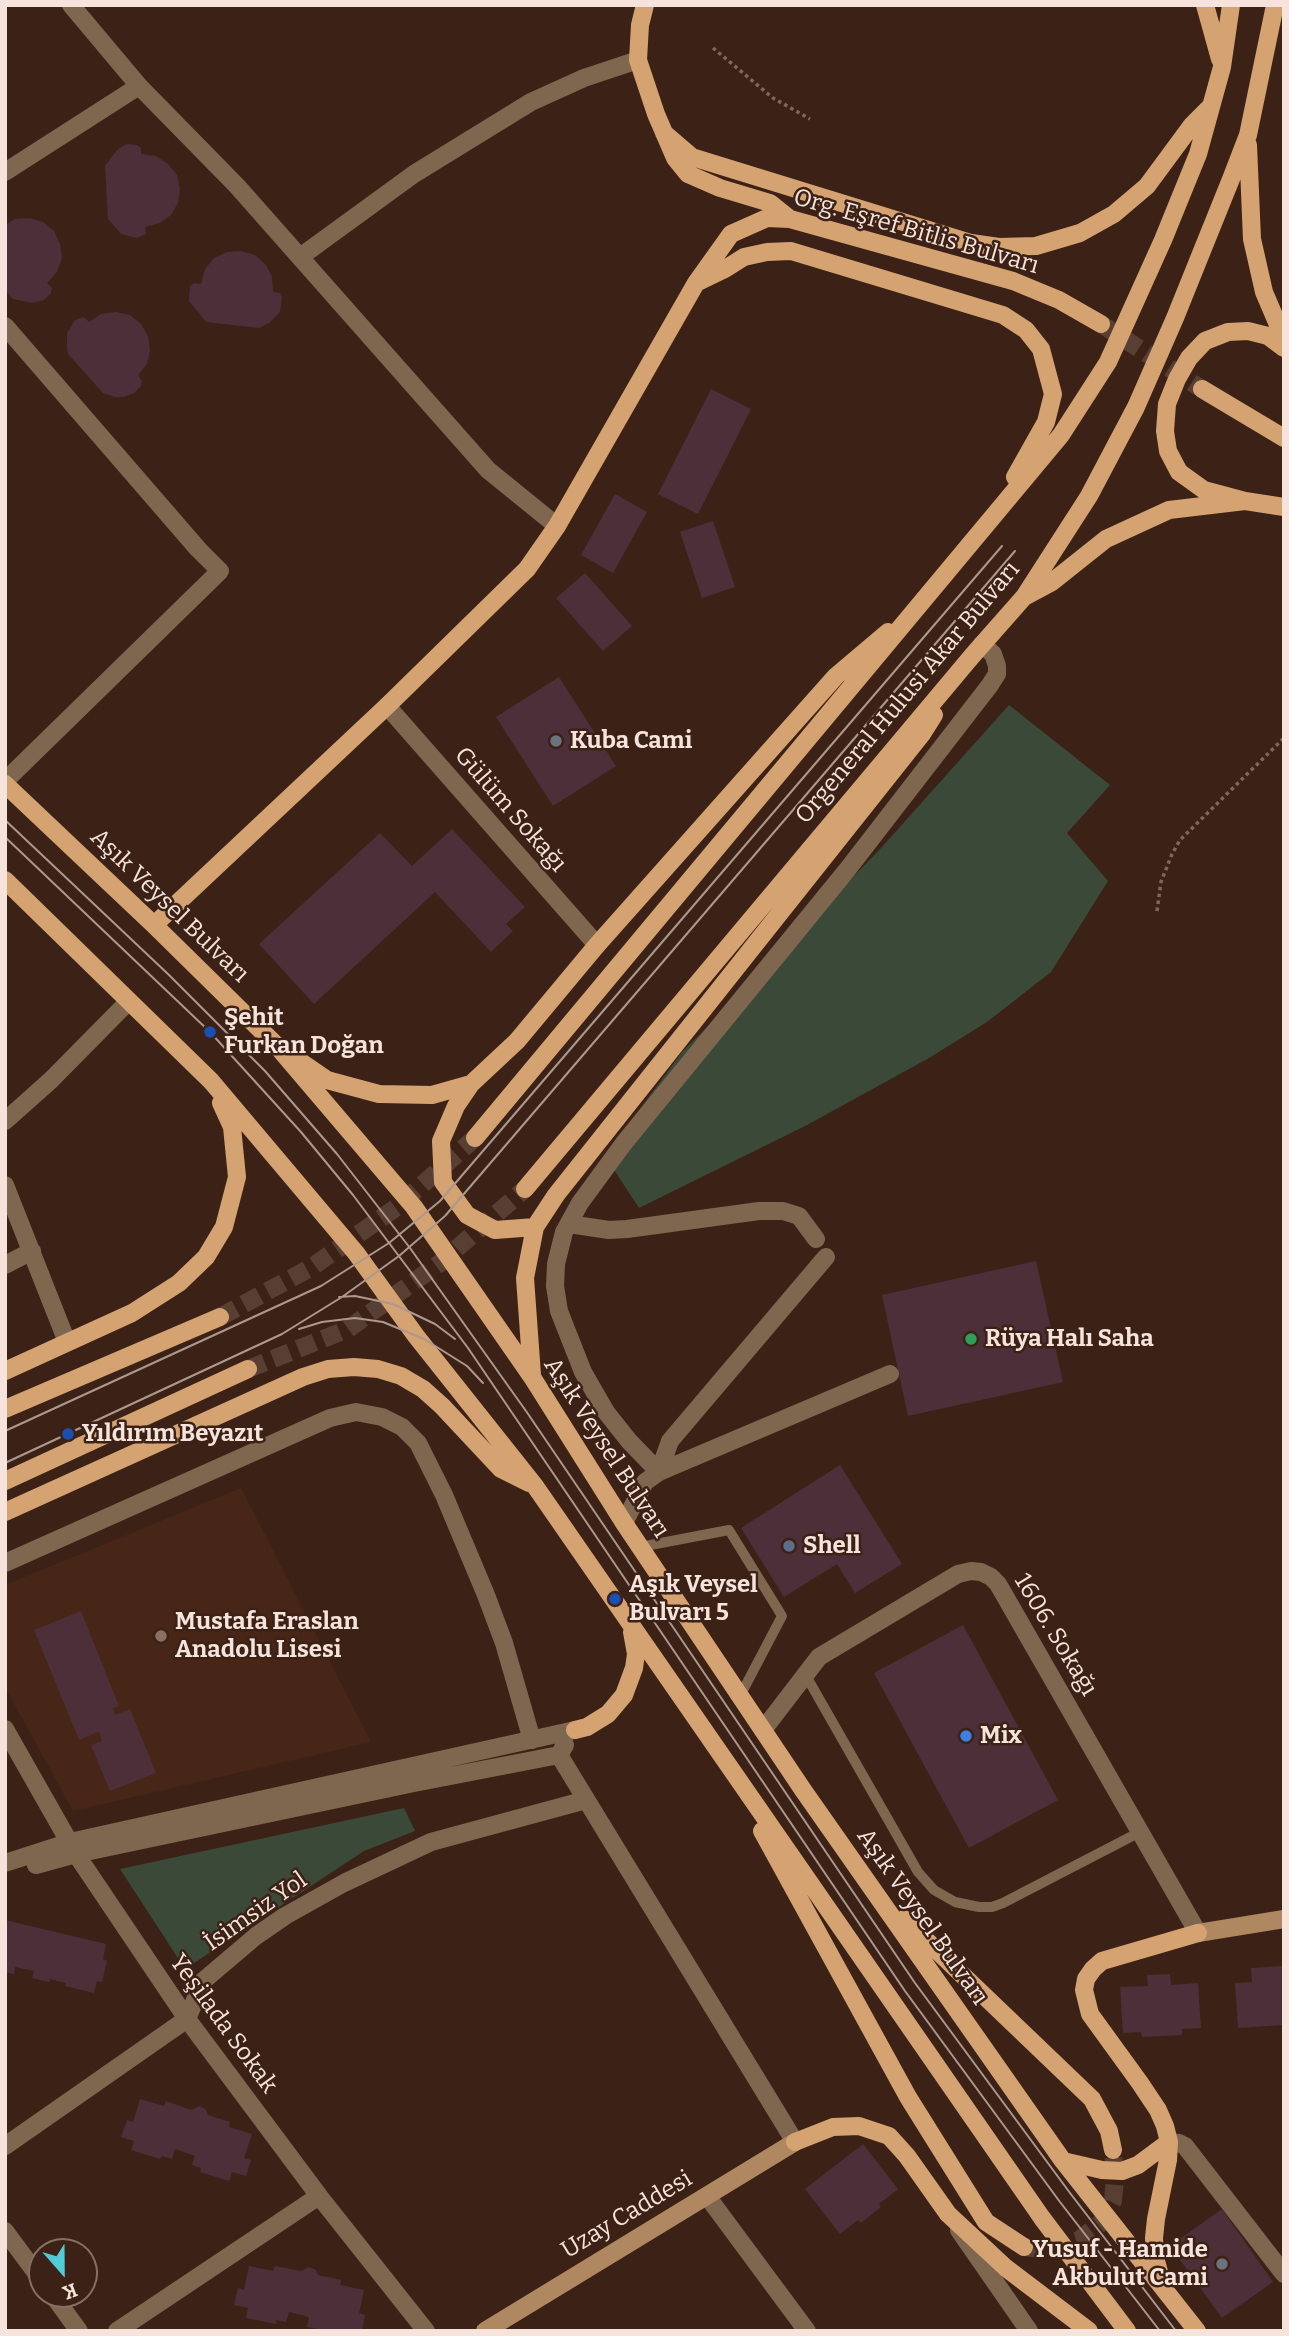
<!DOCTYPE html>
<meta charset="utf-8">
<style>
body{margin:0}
#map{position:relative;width:1289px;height:2336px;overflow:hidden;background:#3c2216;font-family:Bitter,serif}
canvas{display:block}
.frame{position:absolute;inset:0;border:7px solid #f6e4dc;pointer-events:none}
.north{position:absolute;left:28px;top:2238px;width:70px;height:70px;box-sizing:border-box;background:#3c2216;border:2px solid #867065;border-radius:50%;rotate:159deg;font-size:19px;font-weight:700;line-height:28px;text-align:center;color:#f6e4dc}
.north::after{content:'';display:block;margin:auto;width:24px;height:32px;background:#52cbd7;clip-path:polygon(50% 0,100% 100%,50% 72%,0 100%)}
</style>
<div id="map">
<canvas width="1289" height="2336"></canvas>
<div class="frame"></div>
<div class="north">K</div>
</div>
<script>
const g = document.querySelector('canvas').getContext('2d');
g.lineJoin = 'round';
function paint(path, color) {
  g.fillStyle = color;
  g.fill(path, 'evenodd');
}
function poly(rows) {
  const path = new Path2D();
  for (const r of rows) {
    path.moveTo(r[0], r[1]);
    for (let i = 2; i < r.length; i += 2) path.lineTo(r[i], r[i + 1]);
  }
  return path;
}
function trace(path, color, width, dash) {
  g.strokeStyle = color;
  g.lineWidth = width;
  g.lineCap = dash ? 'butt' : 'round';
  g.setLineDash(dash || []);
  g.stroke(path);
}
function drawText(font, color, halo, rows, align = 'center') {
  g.font = font + ' Bitter,serif';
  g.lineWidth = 5;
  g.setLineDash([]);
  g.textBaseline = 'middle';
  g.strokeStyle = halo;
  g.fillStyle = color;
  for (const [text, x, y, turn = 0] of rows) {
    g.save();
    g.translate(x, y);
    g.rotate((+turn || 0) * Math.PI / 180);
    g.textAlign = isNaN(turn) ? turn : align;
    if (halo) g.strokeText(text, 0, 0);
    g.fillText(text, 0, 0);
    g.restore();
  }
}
paint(poly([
 [241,1488,371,1742,73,1811,5,1687,5,1585]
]), '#472617');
paint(poly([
 [1009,705,1110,785,1067,833,1108,881,1051,972,987,1022,929,1058,807,1125,639,1208,605,1156,682,1052,749,985,881,848],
 [404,1808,415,1831,364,1851,185,1969,120,1869]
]), '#3b4939');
paint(poly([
 [126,144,137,145,141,148,141,154,156,156,168,164,177,175,180,189,178,203,171,215,160,223,145,227,146,234,137,238,121,234,108,219,105,166,117,150],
 [29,218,43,222,54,231,60,244,62,258,57,272,47,283,52,288,51,293,44,300,32,303,13,299,5,290,5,225,15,219],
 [241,251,255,255,266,265,272,277,273,292,280,293,282,297,280,312,269,323,259,328,206,322,189,301,190,286,194,283,201,284,205,269,214,258,227,252],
 [116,312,130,315,141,324,148,336,150,350,147,364,138,375,142,381,141,386,134,393,123,397,115,397,103,393,68,354,67,348,67,333,75,320,84,317,89,322,101,314],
 [711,389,751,409,698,514,658,494],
 [615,494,647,512,613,573,581,555],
 [713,521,735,587,702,598,680,532],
 [585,573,632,626,603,651,556,598],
 [559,677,616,766,553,806,496,717],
 [452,829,525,907,506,924,513,931,491,952,435,892,314,1004,259,944,380,833,412,866],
 [1036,1261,1063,1382,908,1416,882,1295],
 [840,1465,902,1564,855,1593,837,1564,784,1597,741,1528],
 [81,1611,119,1706,113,1708,115,1715,130,1709,156,1773,110,1791,91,1745,102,1741,99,1732,79,1740,34,1630],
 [963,1625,1058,1800,969,1848,874,1673],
 [5,1920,106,1944,103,1959,107,1961,102,1982,97,1981,94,1993,65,1986,66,1983,50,1979,49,1982,32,1978,34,1971,25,1969,15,1967,14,1974,5,1972],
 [1282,1966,1284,2025,1238,2028,1235,1983,1252,1982,1251,1968],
 [1170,1974,1171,1985,1198,1983,1201,2028,1182,2029,1182,2035,1142,2037,1141,2032,1123,2033,1120,1987,1148,1986,1147,1975],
 [140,2099,164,2106,166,2101,191,2110,200,2106,206,2110,208,2115,230,2122,229,2127,252,2134,244,2158,251,2160,246,2176,232,2172,229,2181,200,2172,201,2168,192,2165,195,2156,175,2149,172,2159,162,2156,160,2159,131,2150,134,2141,121,2137,127,2120,133,2122],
 [863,2144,898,2189,879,2204,881,2207,861,2223,858,2220,840,2234,805,2189],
 [1222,2209,1273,2282,1222,2318,1170,2246],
 [249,2266,273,2271,275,2266,301,2271,309,2267,316,2270,318,2275,341,2280,340,2285,364,2290,359,2313,365,2315,362,2331,348,2329,348,2331,317,2331,317,2329,307,2327,309,2317,289,2312,286,2322,276,2320,276,2324,246,2318,248,2308,234,2305,238,2288,244,2290]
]), '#4c2f38');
trace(poly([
 [1101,324,1202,389],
 [220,1317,312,1267,397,1207,475,1138],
 [248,1369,348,1329,440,1263,525,1189],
 [1024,2247,1049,2250,1079,2240,1102,2222,1113,2201,1115,2179,1113,2150]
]), '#583f34', 18, [18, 9]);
trace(poly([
 [713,48,773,98,810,119],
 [1157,911,1161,882,1172,854,1180,840,1284,738]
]), '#7e675d', 3.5, [3.5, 3.5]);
trace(poly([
 [640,1547,729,1530,782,1616,740,1696],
 [805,1674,918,1872,934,1890,955,1902,979,1907,992,1907,1003,1903,1140,1832]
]), '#7f664f', 10);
trace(poly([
 [71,5,139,86,237,186,488,470,557,526],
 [5,172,139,86],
 [300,257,414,174,531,102,584,78,638,60],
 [5,326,198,549,220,571,5,781],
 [387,706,597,945],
 [5,1121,51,1080,128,1002],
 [5,1185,67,1342],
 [569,1224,609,1230,627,1229,759,1211,783,1211,799,1216,816,1239],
 [5,1265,32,1251],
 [890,1374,659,1472,629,1441,606,1412,583,1372,559,1311,555,1286,556,1264,564,1232,580,1203,624,1143,847,870,990,685,997,674,997,666,993,654,982,644],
 [624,1523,645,1482,659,1472,670,1441,826,1257],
 [5,1563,330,1418,356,1412,382,1417,402,1427,418,1443,444,1495,486,1595,504,1643,532,1740],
 [5,1729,76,1854,187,2019,319,2196,426,2331],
 [763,1730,819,1657,958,1574,971,1571,981,1572,991,1577,998,1584,1198,1933],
 [565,1745,559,1755,795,2142],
 [5,1863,70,1842,575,1730],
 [36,1865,76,1854,414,1783,559,1755],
 [1169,2142,1179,2143,1185,2146,1284,2274],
 [5,2146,187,2019,203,1981,256,1936,285,1916,344,1883,431,1842,586,1800],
 [707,2196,807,2331],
 [959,2230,1029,2331],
 [5,2231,42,2281],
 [52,2294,79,2331],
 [117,2331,319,2196]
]), '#7f664f', 18);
trace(poly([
 [1198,1933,1284,1919],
 [485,2331,795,2142]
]), '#af8862', 18);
trace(poly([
 [645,5,640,25,638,60,656,114,675,158,688,174,720,188,770,203,790,219],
 [1205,5,1220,59],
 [664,133,692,157,971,243,999,247,1036,246,1080,233,1114,214,1147,186,1192,125,1210,107],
 [1248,145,1252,239,1264,292,1284,339],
 [696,283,725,269,744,257,767,252,791,251,1003,315,1026,330,1041,349,1053,394,1046,422,1015,477],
 [1202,389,1284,438],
 [1245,501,1204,490,1179,472,1168,451,1165,431,1167,404,1177,379,1189,358,1205,341,1228,332,1248,331,1268,336,1284,348],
 [1024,597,1052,582,1106,539,1169,510,1245,501,1284,507],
 [5,784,154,925,276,1045,414,1207,532,1377,624,1523,803,1790,1063,2161,1197,2331],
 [5,880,211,1081,356,1253,416,1336,535,1486,1042,2218,1127,2331],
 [154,925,387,706,527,569,557,526,696,283,731,234,767,218,790,219,1013,281,1059,300,1101,324],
 [295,1058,327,1080,379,1094,432,1095,471,1084,517,1041,597,945,836,676,888,632],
 [471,1084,456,1106,441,1141,443,1182,467,1215,495,1230,535,1227],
 [475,1138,1061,435,1108,362,1163,240,1198,154,1222,67,1231,5],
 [525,1189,972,656,1024,597,1089,496,1136,407,1175,318,1231,179,1248,135,1275,5],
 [5,1371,132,1313,179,1283,206,1257,224,1227,237,1177,232,1127,221,1103],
 [532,1375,525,1278,535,1227,556,1195,922,734,934,715],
 [5,1409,220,1317],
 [5,1481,248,1369],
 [5,1512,303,1377,328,1369,354,1367,378,1369,401,1376,423,1389,442,1406,501,1469,529,1483],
 [575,1730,587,1727,608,1714,624,1695,634,1668,636,1654,632,1632],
 [762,1831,908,2097,986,2222,1024,2247],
 [904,1919,1092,2099,1109,2131,1113,2150],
 [795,2142,833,2127,859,2126,889,2136,907,2156,948,2214,1006,2268,1089,2331],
 [1063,2161,1102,2170,1122,2171,1138,2165,1169,2142],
 [1162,2283,1155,2257,1154,2238,1156,2219,1168,2160,1169,2142,1165,2126,1158,2110,1140,2083,1090,2014,1084,1990,1086,1979,1093,1969,1102,1961,1198,1933]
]), '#d5a271', 18);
trace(poly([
 [5,820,168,974,265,1071,337,1154,410,1248,526,1411,915,1983,1070,2193,1176,2331],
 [5,837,210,1032,301,1132,353,1195,468,1348,905,1991,1060,2202,1160,2331],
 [339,1297,355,1296,393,1304,435,1324,455,1339],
 [299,1329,322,1322,355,1318,383,1322,424,1339,467,1366,483,1383],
 [5,1431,321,1286,389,1243,440,1201,1002,546],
 [5,1463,282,1334,342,1297,399,1256,445,1216,1015,551]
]), '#ad988e', 2);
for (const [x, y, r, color] of [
 [556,741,7,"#6b7280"],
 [210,1032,7,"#1a4fb4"],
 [971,1339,7,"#2e9e5b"],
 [68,1434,7,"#1a4fb4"],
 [789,1546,7,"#5c6f8a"],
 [615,1599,7,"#1a4fb4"],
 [161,1636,7,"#8d6e63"],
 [966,1736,7,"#3f7fe0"],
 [1222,2264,7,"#6b7280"]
]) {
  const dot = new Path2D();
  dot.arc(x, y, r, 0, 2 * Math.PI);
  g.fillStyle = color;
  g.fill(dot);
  trace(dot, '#3c2216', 2.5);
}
drawText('24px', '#f6e4dc', '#3c2216', [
 ["Org. Eşref Bitlis Bulvarı",916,232,16],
 ["Orgeneral Hulusi Akar Bulvarı",908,693,-50],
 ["Gülüm Sokağı",510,810,49],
 ["Aşık Veysel Bulvarı",169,906,44],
 ["Aşık Veysel Bulvarı",606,1448,57],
 ["1606. Sokağı",1055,1635,59],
 ["İsimsiz Yol",256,1912,-35],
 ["Aşık Veysel Bulvarı",922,1917,55],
 ["Yeşilada Sokak",223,2024,54],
 ["Uzay Caddesi",627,2215,-31]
]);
drawText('bold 24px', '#f6e4dc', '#3c2216', [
 ["Kuba Cami",570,741],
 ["Şehit",224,1018],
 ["Furkan Doğan",224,1046],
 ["Rüya Halı Saha",985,1339],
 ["Yıldırım Beyazıt",82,1434],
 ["Shell",803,1546],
 ["Aşık Veysel",629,1585],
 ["Bulvarı 5",629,1613],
 ["Mustafa Eraslan",175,1622],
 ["Anadolu Lisesi",175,1650],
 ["Mix",980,1736],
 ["Yusuf - Hamide",1208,2250,"right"],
 ["Akbulut Cami",1208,2278,"right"]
], 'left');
</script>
